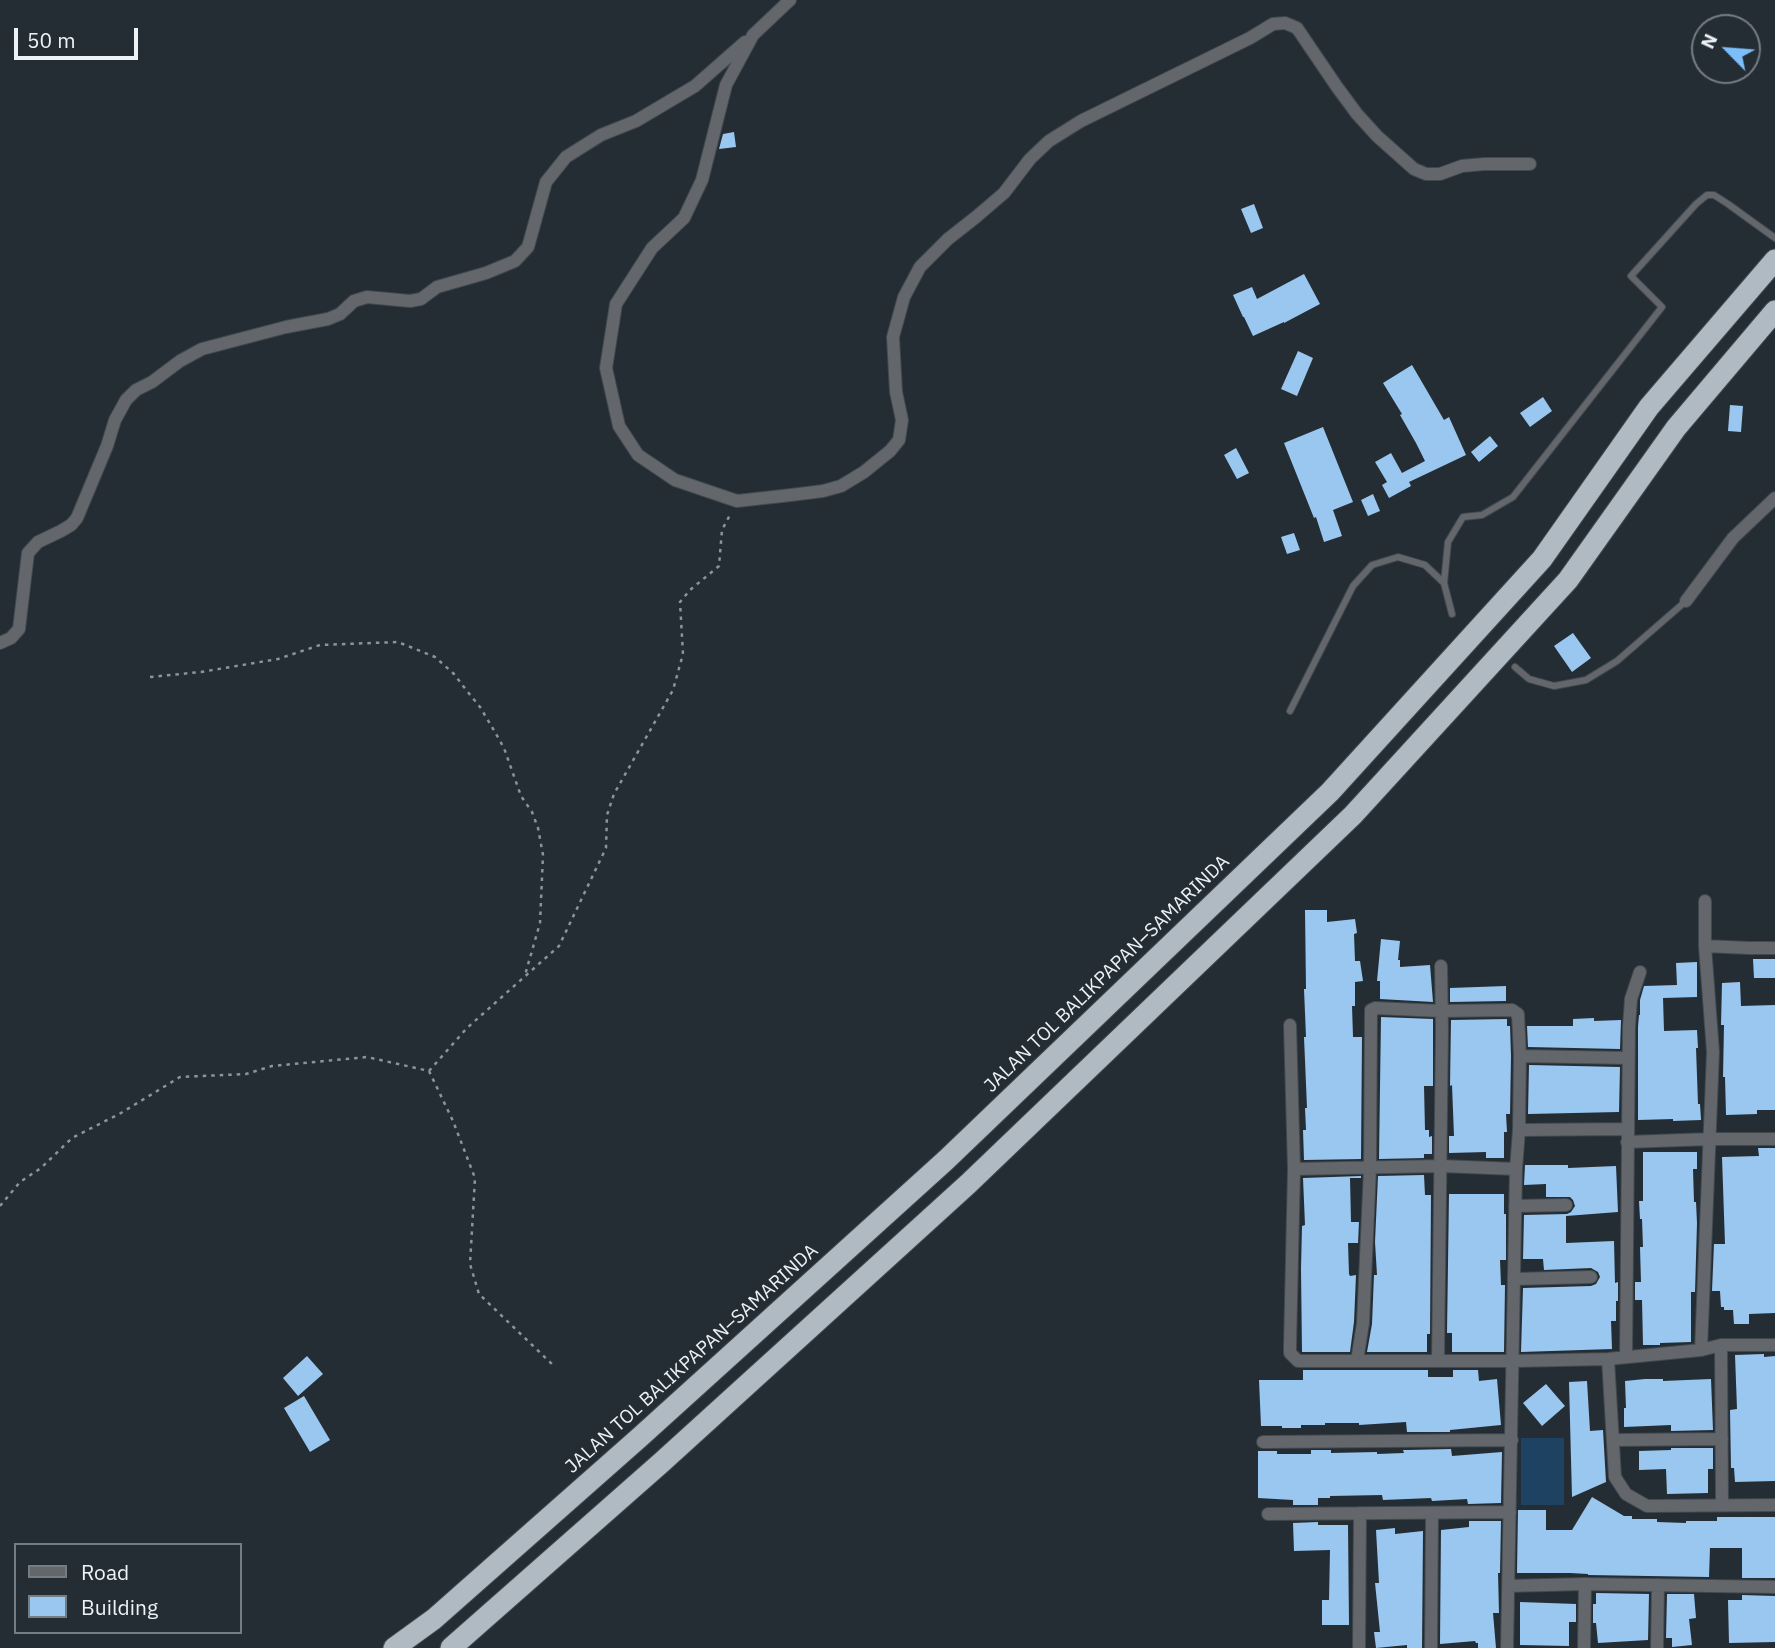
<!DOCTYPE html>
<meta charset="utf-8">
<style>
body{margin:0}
#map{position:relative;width:1775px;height:1648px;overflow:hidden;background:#252d34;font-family:"IBM Plex Sans",sans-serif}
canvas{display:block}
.legend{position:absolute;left:14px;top:1543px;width:228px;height:91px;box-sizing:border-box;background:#252d34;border:2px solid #757c82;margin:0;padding:9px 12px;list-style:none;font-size:21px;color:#edf2f6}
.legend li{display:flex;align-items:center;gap:14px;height:35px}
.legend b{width:35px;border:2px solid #757c82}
.north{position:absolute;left:1691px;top:14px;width:70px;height:70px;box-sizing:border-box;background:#252d34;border:2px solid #757c82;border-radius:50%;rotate:295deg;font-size:19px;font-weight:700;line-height:28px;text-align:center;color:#edf2f6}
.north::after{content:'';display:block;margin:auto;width:24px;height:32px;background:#7cbef9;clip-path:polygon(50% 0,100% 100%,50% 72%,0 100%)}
.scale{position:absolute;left:14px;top:28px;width:124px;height:32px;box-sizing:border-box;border:4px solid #edf2f6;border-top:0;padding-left:9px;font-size:21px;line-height:24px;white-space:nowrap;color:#edf2f6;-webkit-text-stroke:5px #252d34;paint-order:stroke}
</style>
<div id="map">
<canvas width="1775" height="1648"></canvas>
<ul class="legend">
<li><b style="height:9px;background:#63676b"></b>Road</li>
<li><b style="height:19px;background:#9ac7f0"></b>Building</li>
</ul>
<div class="north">N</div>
<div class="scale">50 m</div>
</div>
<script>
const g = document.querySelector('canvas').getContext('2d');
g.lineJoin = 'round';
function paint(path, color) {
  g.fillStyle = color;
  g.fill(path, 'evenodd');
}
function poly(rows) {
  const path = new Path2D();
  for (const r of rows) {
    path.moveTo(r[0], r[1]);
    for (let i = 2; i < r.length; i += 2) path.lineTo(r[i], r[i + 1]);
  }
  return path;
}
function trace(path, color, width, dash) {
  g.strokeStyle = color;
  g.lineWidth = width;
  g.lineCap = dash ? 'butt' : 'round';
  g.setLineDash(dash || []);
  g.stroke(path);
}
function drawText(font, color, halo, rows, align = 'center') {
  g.font = font + ' "IBM Plex Sans",sans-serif';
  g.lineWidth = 7;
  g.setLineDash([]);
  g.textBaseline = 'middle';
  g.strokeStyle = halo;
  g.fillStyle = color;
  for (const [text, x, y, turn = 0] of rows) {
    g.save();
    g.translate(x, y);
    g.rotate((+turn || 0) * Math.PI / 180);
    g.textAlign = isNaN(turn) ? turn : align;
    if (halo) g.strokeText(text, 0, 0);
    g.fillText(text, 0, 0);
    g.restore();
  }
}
paint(poly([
 [1521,1438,1564,1438,1564,1505,1521,1505]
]), '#1d4262');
paint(poly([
 [734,132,736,147,719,149,723,134],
 [1254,204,1263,228,1251,233,1241,209],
 [1304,274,1320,304,1284,323,1284,322,1253,336,1244,317,1243,317,1233,295,1252,287,1257,299],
 [1298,351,1313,358,1297,396,1281,389],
 [1412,365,1444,420,1449,417,1466,455,1409,482,1411,486,1389,498,1382,485,1387,482,1375,462,1391,453,1402,473,1425,461,1416,443,1400,415,1402,414,1383,383],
 [1543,397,1552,411,1530,427,1520,413],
 [1730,405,1743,406,1741,432,1728,431],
 [1323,427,1353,502,1333,510,1342,536,1324,542,1316,517,1314,518,1284,443],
 [1490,436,1498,446,1479,462,1471,452],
 [1236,448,1249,473,1237,479,1224,455],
 [1373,494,1380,511,1368,516,1361,500],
 [1294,533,1300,550,1287,554,1281,537],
 [1573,633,1591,658,1572,672,1554,646],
 [1305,910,1327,910,1327,922,1355,919,1357,933,1354,934,1355,961,1360,961,1363,981,1355,982,1355,1006,1352,1006,1353,1037,1362,1037,1361,1159,1304,1160,1303,1130,1306,1130,1305,1108,1307,1108,1304,1037,1306,1037,1304,989,1306,989],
 [1381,939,1400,941,1398,960,1400,960,1400,967,1430,965,1433,1002,1380,999,1380,981,1377,981],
 [1753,959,1775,959,1775,978,1754,978],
 [1697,962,1697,997,1663,998,1664,1031,1697,1030,1698,1048,1696,1048,1698,1104,1700,1104,1701,1120,1673,1121,1673,1119,1638,1120,1638,1027,1639,1015,1640,1015,1640,1000,1644,986,1677,985,1676,963],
 [1740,982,1741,1006,1775,1005,1775,1110,1757,1110,1757,1114,1726,1115,1725,1077,1723,1077,1724,1025,1721,1025,1722,983],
 [1506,986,1506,1001,1450,1002,1450,988],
 [1381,1017,1433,1019,1433,1086,1424,1086,1425,1130,1429,1130,1429,1137,1432,1136,1432,1154,1424,1154,1424,1158,1379,1159],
 [1594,1018,1594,1021,1621,1020,1620,1049,1528,1047,1527,1026,1573,1026,1573,1019],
 [1507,1019,1507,1026,1510,1026,1511,1056,1510,1114,1506,1114,1507,1132,1504,1132,1504,1158,1486,1158,1486,1152,1449,1153,1449,1136,1454,1136,1452,1085,1450,1086,1451,1020],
 [1529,1065,1620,1067,1619,1112,1528,1114],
 [1758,1148,1775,1148,1775,1313,1749,1314,1749,1324,1734,1324,1733,1310,1724,1310,1724,1307,1721,1307,1720,1291,1712,1291,1714,1244,1725,1244,1722,1157,1759,1156],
 [1643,1152,1697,1152,1697,1169,1693,1169,1694,1202,1696,1202,1697,1223,1695,1292,1691,1292,1691,1342,1660,1343,1660,1345,1643,1345,1642,1300,1635,1300,1635,1282,1641,1282,1640,1247,1643,1247,1642,1219,1640,1219,1639,1201,1643,1201],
 [1525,1165,1568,1165,1568,1168,1616,1166,1618,1212,1566,1216,1566,1243,1614,1241,1615,1283,1618,1282,1618,1301,1616,1301,1616,1321,1611,1321,1612,1349,1521,1352,1523,1288,1591,1286,1596,1284,1600,1277,1598,1272,1591,1268,1544,1270,1543,1259,1523,1259,1524,1215,1567,1214,1571,1212,1575,1206,1573,1200,1570,1197,1546,1197,1546,1184,1524,1185],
 [1424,1175,1425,1195,1431,1195,1430,1334,1427,1334,1427,1352,1367,1352,1372,1324,1374,1275,1377,1275,1375,1242,1378,1176],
 [1361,1176,1361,1178,1350,1178,1351,1222,1359,1222,1358,1243,1348,1243,1349,1274,1350,1276,1356,1275,1354,1322,1350,1352,1302,1352,1301,1269,1302,1226,1305,1225,1303,1178],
 [1449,1194,1504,1194,1504,1214,1506,1214,1506,1260,1500,1260,1501,1285,1505,1285,1504,1352,1452,1352,1452,1333,1447,1333],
 [1764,1354,1764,1357,1775,1356,1775,1481,1735,1482,1734,1468,1731,1468,1730,1410,1737,1409,1735,1355],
 [307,1356,323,1374,298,1396,283,1378],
 [1303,1370,1428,1370,1428,1377,1453,1377,1453,1370,1478,1370,1479,1381,1497,1379,1501,1425,1450,1430,1450,1432,1407,1432,1406,1422,1359,1425,1359,1423,1325,1423,1325,1425,1301,1425,1301,1428,1282,1428,1282,1426,1261,1426,1259,1380,1303,1380],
 [1645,1379,1663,1379,1663,1381,1711,1379,1713,1430,1671,1431,1671,1425,1624,1427,1624,1408,1626,1408,1625,1381],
 [1587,1381,1590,1431,1603,1430,1606,1482,1572,1497,1569,1382],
 [1546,1384,1565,1406,1542,1426,1523,1403],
 [304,1396,330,1440,310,1452,284,1408],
 [1671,1448,1713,1448,1713,1469,1708,1469,1708,1493,1667,1494,1666,1469,1639,1470,1639,1451,1671,1450],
 [1451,1449,1452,1456,1502,1452,1501,1503,1468,1504,1467,1499,1432,1501,1431,1498,1383,1500,1382,1495,1330,1496,1330,1498,1318,1498,1318,1505,1293,1505,1293,1500,1258,1498,1258,1451,1277,1451,1277,1454,1311,1454,1311,1450,1331,1450,1331,1453,1377,1452,1377,1454,1404,1453,1403,1450,1408,1450],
 [1592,1497,1624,1516,1632,1516,1632,1519,1657,1519,1657,1522,1686,1523,1686,1521,1717,1521,1717,1517,1775,1517,1775,1578,1742,1578,1742,1548,1710,1548,1709,1577,1588,1575,1588,1574,1570,1573,1517,1573,1518,1510,1546,1510,1546,1530,1572,1530],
 [1469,1521,1501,1521,1500,1573,1498,1573,1499,1613,1493,1613,1496,1648,1478,1648,1478,1643,1476,1643,1475,1641,1440,1644,1441,1530,1469,1527],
 [1318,1522,1318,1525,1348,1525,1349,1625,1322,1625,1322,1600,1329,1600,1330,1550,1294,1551,1293,1523],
 [1395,1528,1395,1534,1423,1531,1422,1648,1407,1648,1407,1645,1376,1648,1374,1632,1380,1632,1375,1583,1379,1583,1376,1530],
 [1596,1593,1649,1594,1648,1640,1598,1643,1596,1623,1593,1623,1593,1604,1596,1604],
 [1667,1594,1694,1594,1696,1618,1689,1619,1692,1645,1672,1647,1672,1638,1666,1638],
 [1742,1595,1775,1596,1775,1642,1729,1643,1728,1600,1742,1600],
 [1520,1602,1576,1604,1576,1622,1569,1622,1569,1646,1520,1645]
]), '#9ac7f0');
const service = poly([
 [1452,614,1444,583,1448,542,1463,517,1482,515,1513,497,1662,307,1631,276,1696,204,1707,195,1714,195,1728,204,1775,238],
 [1515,667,1529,679,1554,686,1586,680,1617,661,1686,601],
 [1290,711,1353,586,1372,565,1398,557,1425,565,1444,583]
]);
const minor = poly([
 [790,0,753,35,726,85,702,180,684,218,652,248,616,304,606,368,619,426,638,455,675,480,737,501,791,495,823,491,841,486,864,472,890,451,899,440,902,420,896,392,893,337,904,297,920,267,948,239,976,217,1004,193,1030,159,1049,141,1081,121,1250,38,1273,24,1285,23,1297,28,1337,87,1357,114,1377,136,1414,169,1426,174,1440,174,1462,166,1484,164,1530,164],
 [1686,601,1733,538,1775,498],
 [0,643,11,638,19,629,28,553,38,542,61,531,71,525,77,518,107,446,115,420,126,400,136,390,152,382,180,361,202,349,286,327,328,319,340,314,354,301,367,297,410,301,421,299,437,287,486,273,515,261,528,247,546,182,566,157,601,135,636,121,695,86,745,42],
 [1705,901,1705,946,1749,948,1775,948],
 [1290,1025,1294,1169,1290,1346,1290,1353,1298,1361,1513,1361,1608,1359,1701,1350,1721,1345,1775,1345],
 [1520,1056,1628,1058],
 [1519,1130,1627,1129],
 [1627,1142,1710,1139,1775,1139],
 [1294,1169,1441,1166,1516,1169],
 [1515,1206,1566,1205],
 [1515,1279,1591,1277],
 [1721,1345,1722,1504],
 [1701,1350,1713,1052,1705,946],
 [1626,1357,1629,1027,1631,999,1640,972],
 [1608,1359,1615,1477,1626,1494,1647,1506,1775,1505],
 [1438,1360,1442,1029,1441,966],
 [1357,1361,1363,1323,1370,1169,1371,1010,1375,1008,1441,1011,1512,1010,1518,1014,1520,1056,1519,1130,1516,1169,1507,1648],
 [1613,1440,1722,1439],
 [1263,1442,1512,1440],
 [1268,1514,1510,1512],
 [1508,1586,1585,1584,1775,1587],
 [1359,1648,1360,1513],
 [1431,1648,1432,1513],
 [1584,1648,1585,1584],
 [1657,1648,1658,1585]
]);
const motorway = poly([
 [394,1648,434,1619,640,1437,946,1160,1330,792,1542,559,1649,407,1775,260],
 [451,1648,662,1462,968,1184,1353,815,1568,580,1676,428,1775,311]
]);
trace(service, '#41494f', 8);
trace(minor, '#41494f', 14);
trace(motorway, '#41494f', 23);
trace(poly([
 [150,677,201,672,278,659,320,645,398,642,435,657,454,674,467,691,480,707,492,727,504,748,521,796,532,812,538,828,543,855,540,923,525,975],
 [429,1071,453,1121,475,1178,470,1264,479,1294,554,1366],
 [0,1206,20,1182,41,1168,72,1138,121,1113,180,1077,246,1074,272,1066,367,1057,429,1071,467,1028,559,946,606,848,607,815,614,794,673,690,683,654,680,602,690,590,719,566,722,530,731,513]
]), '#8d9499', 2.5, [3.5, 5]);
trace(service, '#63676b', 6);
trace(minor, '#63676b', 12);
trace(motorway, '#b0bac2', 21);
drawText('19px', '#edf2f6', '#252d34', [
 ["JALAN TOL BALIKPAPAN–SAMARINDA",1107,974,-44],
 ["JALAN TOL BALIKPAPAN–SAMARINDA",692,1359,-42]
]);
</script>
